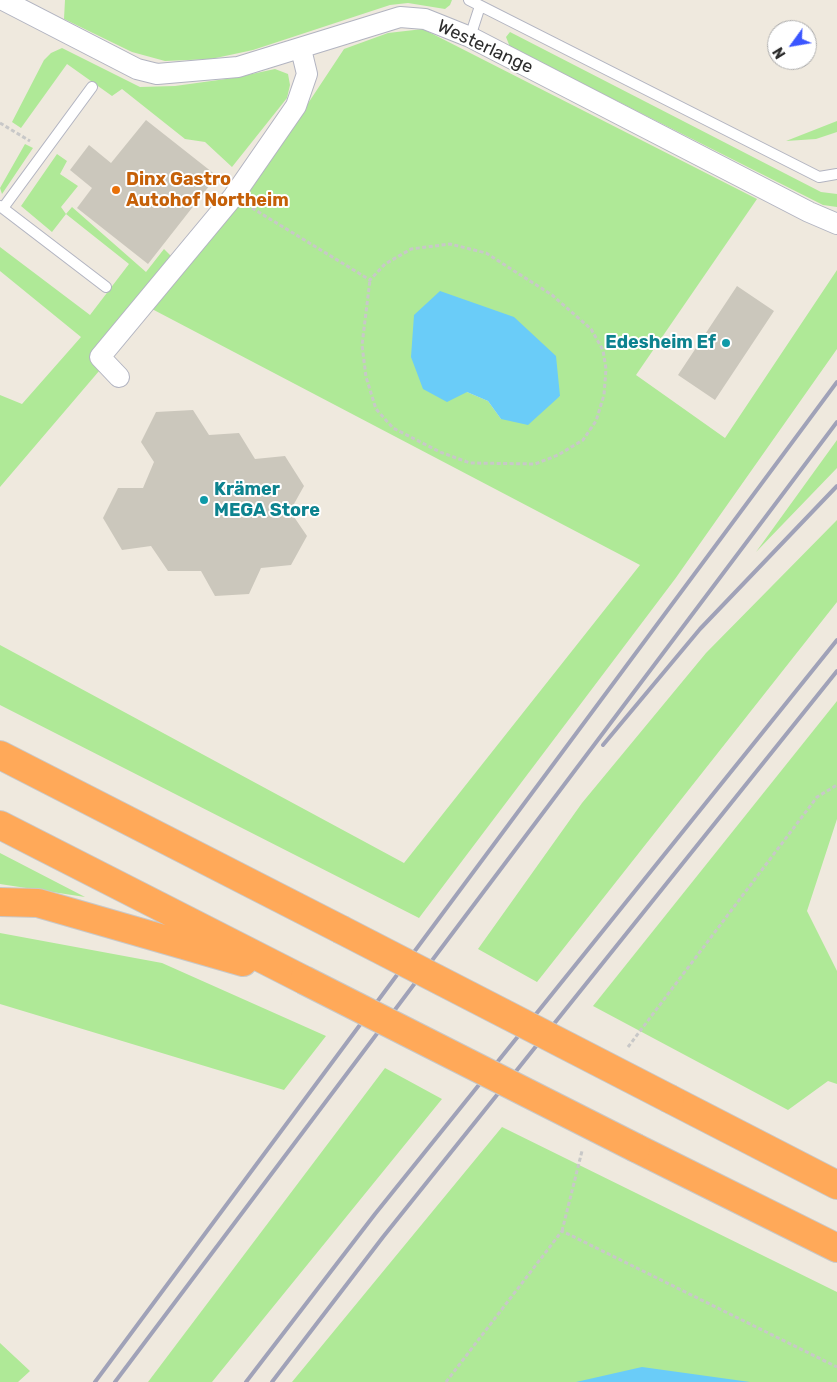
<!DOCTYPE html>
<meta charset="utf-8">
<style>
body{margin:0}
#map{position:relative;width:837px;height:1382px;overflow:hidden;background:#efe9de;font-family:Rubik,sans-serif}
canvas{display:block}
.north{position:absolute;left:767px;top:20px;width:50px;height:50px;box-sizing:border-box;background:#fff;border:1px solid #ababab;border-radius:50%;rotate:238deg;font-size:14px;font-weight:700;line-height:20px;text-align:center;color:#2d2d2d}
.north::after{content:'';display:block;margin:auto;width:18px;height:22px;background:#3b56ff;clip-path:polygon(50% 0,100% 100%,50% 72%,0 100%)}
</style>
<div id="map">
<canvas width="837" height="1382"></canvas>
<div class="north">N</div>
</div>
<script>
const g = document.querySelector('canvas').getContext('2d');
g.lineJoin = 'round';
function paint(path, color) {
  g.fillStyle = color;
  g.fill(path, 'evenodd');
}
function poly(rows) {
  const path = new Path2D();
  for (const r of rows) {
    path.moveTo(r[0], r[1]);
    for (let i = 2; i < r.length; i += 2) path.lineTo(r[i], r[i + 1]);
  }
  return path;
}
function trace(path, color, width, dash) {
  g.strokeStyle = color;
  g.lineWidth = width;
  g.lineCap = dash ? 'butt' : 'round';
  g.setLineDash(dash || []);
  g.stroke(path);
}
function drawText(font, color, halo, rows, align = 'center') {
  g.font = font + ' Rubik,sans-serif';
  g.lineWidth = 4;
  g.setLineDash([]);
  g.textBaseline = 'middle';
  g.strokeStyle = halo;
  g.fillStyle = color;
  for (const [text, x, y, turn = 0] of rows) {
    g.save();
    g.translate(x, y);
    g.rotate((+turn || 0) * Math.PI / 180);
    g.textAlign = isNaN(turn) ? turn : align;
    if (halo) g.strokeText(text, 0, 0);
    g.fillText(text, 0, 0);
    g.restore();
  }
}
paint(poly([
 [65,0,452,0,450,5,445,9,408,3,390,5,253,50,211,59,165,61,132,52,64,19],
 [423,29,757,199,636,375,725,438,837,270,837,349,675,579,419,918,0,705,0,645,404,863,640,565,152,309,0,487,0,395,22,404,81,337,0,271,0,247,90,315,129,264,66,214,52,232,21,206,57,154,67,161,60,174,78,186,61,207,66,214,72,207,146,272,164,249,185,270,248,194,344,49,388,33],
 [467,392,560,396,501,419,488,401],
 [510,32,821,192,837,194,837,207,823,205,510,47,506,37],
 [62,48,140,87,175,86,233,78,275,69,288,74,290,85,287,98,232,167,205,142,185,139,122,89,112,96,67,64,21,128,12,122,44,60,51,53],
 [837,121,837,132,816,139,786,141],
 [25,144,33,148,2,194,0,188],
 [837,440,837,468,756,552],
 [837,520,837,602,537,982,478,949,582,803,706,653],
 [837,701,837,819,807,911,837,971,837,1084,828,1081,788,1110,593,1006],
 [0,853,85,897,0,884],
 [0,933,162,963,326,1036,284,1090,0,1004],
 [385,1068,442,1099,212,1382,148,1382],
 [502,1127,837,1292,837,1382,292,1382],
 [0,1343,30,1371,18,1382,0,1382]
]), '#afe997');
paint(poly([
 [440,291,514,317,556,356,560,396,528,425,501,419,488,401,467,392,447,402,423,389,411,357,414,315],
 [642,1367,750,1382,576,1382]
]), '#6accf8');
paint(poly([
 [146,120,217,176,148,264,77,208,92,188,70,170,89,145,111,163],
 [737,286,774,311,715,400,678,375],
 [193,410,209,435,239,433,255,459,285,456,304,486,290,511,307,536,291,565,261,568,249,594,215,596,201,571,168,571,151,546,122,550,103,518,118,488,143,488,154,462,141,442,156,412]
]), '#cbc7bc');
const lane = poly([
 [469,0,819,177,837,174],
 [470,37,480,6],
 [0,206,106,287],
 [3,208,92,87]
]);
const street = poly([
 [3,0,137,69,157,74,238,67,400,17,425,19,470,37,809,212,837,224],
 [119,377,100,357,233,197,296,106,307,74,301,49]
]);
const highway = poly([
 [0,755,340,929],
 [0,825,304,980],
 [0,902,38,903,243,962],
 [670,1099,837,1185],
 [636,1148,837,1248]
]);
trace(lane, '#b2b4c1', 12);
trace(street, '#b2b4c1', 22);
trace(highway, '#c8c8c8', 30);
trace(poly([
 [0,123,30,141],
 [252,208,370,280,385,264,411,249,450,244,486,253,552,295,591,329,603,350,606,369,604,395,596,421,583,440,558,455,535,464,470,463,440,452,393,428,376,409,366,377,362,345,370,280],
 [628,1047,817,797,837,785],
 [562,1231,582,1151],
 [446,1382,562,1231,837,1367]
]), '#c8c8c8', 3, [4, 2.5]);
trace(lane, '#fff', 10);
trace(street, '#fff', 20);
trace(highway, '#ffa959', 28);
trace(poly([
 [603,745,700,629,837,486],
 [95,1382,837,382],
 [115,1382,837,422],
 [246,1382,375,1214,837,640],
 [272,1382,383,1237,837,671]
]), '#a0a2b8', 4);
const highwayBridge = poly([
 [340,929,670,1099],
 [304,980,636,1148]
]);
trace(highwayBridge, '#c8c8c8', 30, []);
trace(highwayBridge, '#ffa959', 28);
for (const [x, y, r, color] of [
 [116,190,5,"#e8710a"],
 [726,343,5,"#0f9aa8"],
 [204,500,5,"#0f9aa8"]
]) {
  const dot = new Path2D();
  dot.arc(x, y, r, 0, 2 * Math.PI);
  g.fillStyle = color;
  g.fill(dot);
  trace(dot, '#fff', 2);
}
drawText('18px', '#2d2d2d', '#fff', [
 ["Westerlange",485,47,25]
]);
drawText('bold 18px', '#c56008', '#fff', [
 ["Dinx Gastro",126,180],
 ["Autohof Northeim",126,201]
], 'left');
drawText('bold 18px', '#0d838f', '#fff', [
 ["Edesheim Ef",716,343],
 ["Krämer",214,490,"left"],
 ["MEGA Store",214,511,"left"]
], 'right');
</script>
